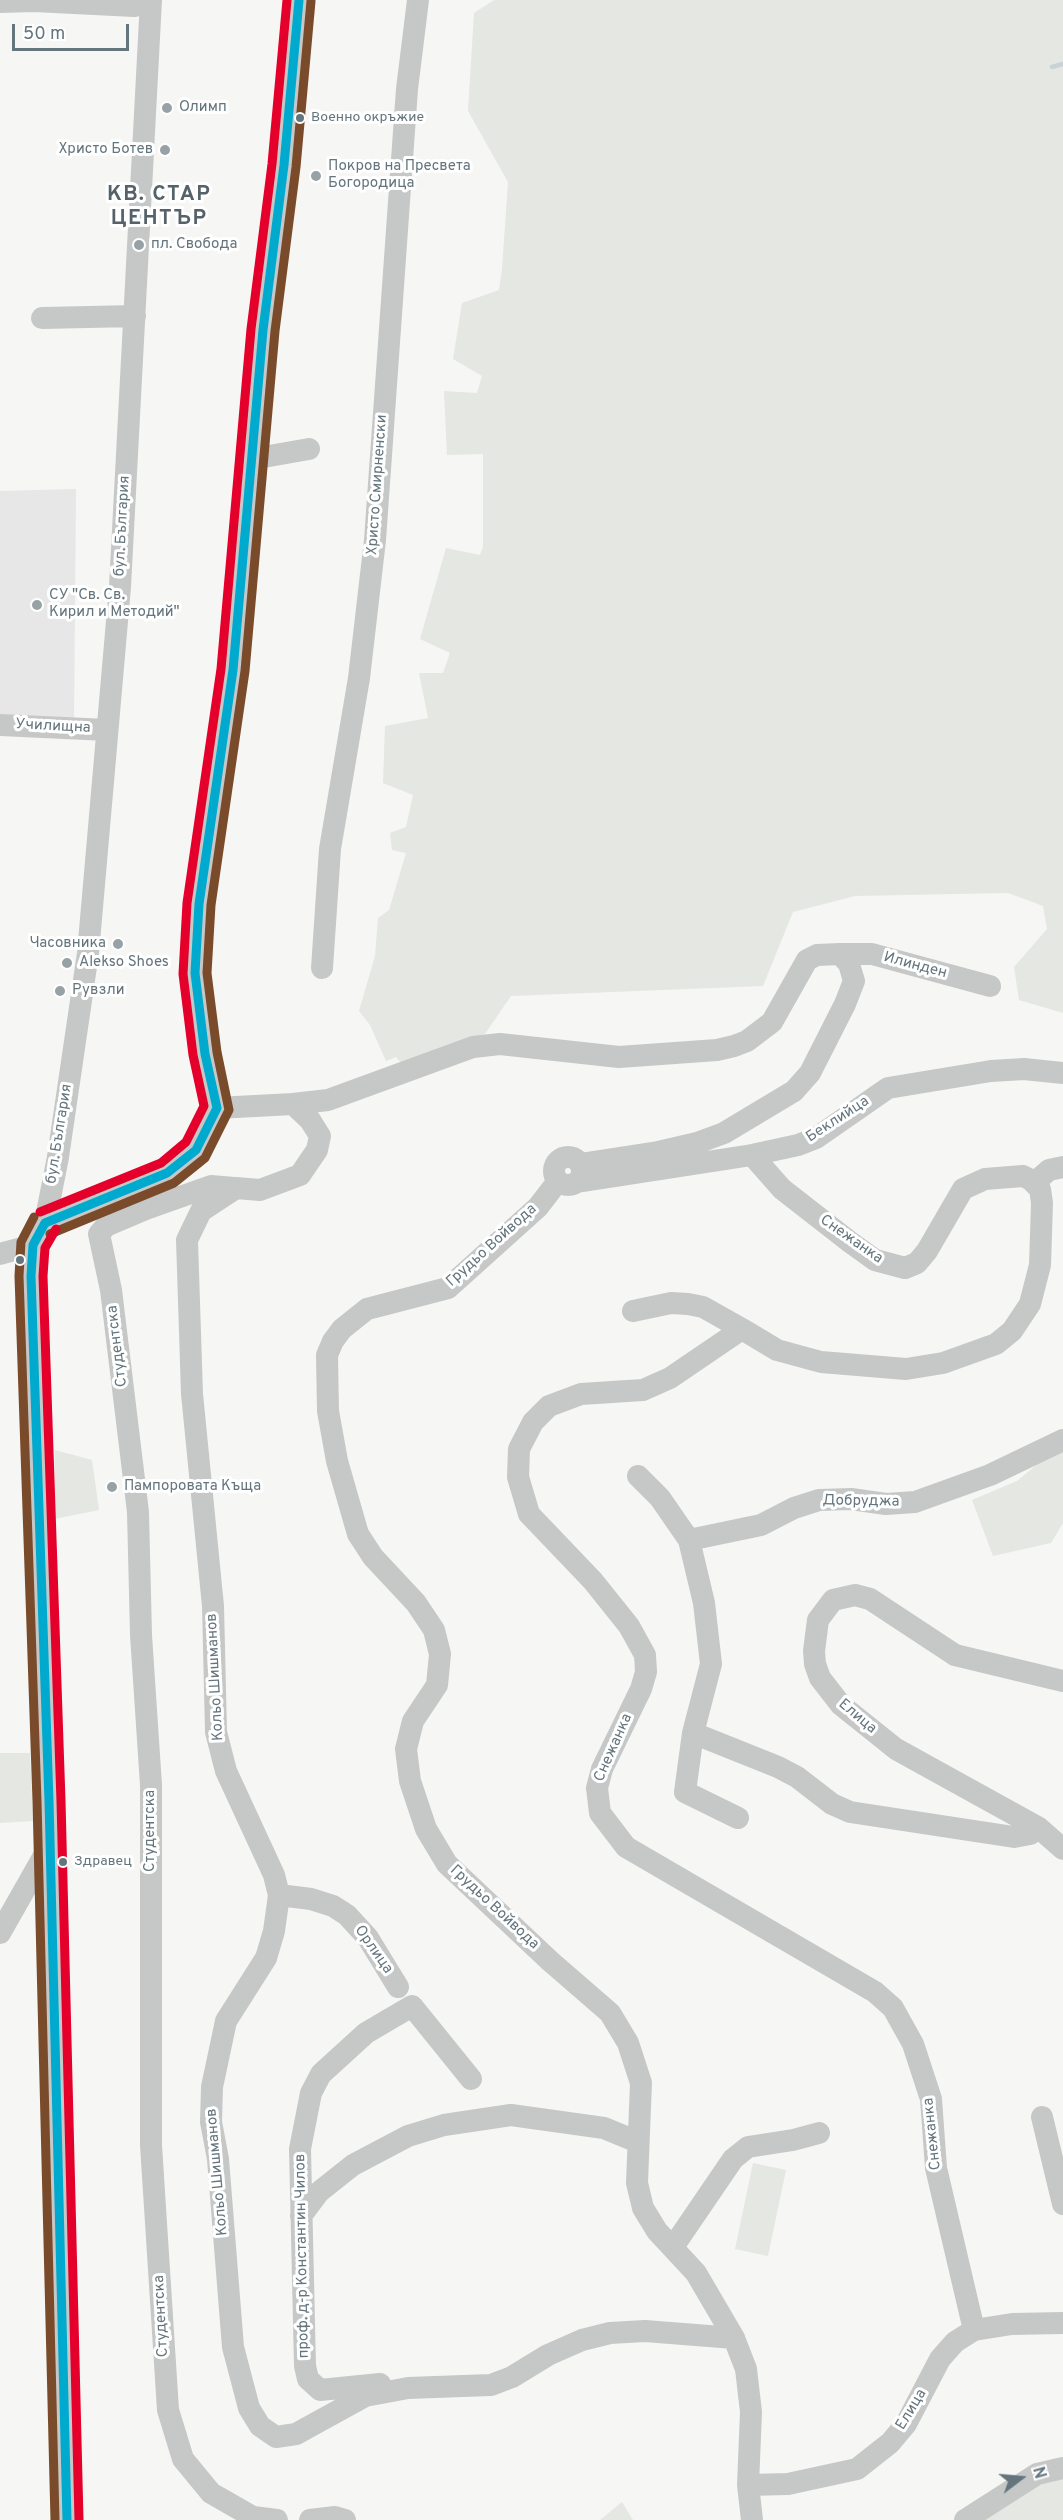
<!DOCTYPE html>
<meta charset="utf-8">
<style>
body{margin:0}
#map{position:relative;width:1063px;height:2520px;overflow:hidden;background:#f6f6f5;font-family:Overpass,sans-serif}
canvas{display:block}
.north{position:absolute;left:991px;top:2448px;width:60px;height:60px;-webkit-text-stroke:4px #fff;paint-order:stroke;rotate:74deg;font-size:16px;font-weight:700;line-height:24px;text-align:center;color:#64757d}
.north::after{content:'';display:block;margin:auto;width:21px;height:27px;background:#64757d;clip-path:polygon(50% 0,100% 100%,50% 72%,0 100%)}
.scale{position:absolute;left:12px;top:24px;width:117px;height:27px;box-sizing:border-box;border:3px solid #64757d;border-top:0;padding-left:8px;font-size:18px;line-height:21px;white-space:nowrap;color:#64757d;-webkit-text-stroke:4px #fff;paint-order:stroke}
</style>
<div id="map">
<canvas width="1063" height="2520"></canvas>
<div class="north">N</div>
<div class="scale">50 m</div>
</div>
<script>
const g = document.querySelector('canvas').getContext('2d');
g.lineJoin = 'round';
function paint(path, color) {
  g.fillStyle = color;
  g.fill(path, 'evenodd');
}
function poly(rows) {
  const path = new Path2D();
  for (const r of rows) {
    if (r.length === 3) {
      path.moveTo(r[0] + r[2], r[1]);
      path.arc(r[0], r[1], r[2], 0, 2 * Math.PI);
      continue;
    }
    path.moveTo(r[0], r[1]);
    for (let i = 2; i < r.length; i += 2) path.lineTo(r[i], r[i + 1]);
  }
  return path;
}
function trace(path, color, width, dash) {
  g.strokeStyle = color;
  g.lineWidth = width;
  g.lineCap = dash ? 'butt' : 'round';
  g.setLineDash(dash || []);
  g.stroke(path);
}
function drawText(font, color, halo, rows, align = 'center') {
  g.font = font + ' Overpass,sans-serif';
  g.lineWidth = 6;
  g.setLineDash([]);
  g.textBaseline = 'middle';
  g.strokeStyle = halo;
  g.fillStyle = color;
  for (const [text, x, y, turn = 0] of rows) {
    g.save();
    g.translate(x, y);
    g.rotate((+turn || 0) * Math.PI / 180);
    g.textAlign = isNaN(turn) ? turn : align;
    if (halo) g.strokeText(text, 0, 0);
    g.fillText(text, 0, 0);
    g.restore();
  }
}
paint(poly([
 [76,489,74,722,0,719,0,491]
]), '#e6e7e6');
paint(poly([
 [494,0,1063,0,1063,1013,1019,1000,1014,967,1047,929,1043,906,1008,893,855,896,793,912,763,986,511,996,485,1034,401,1063,396,1057,386,1061,370,1025,359,1011,375,956,378,918,389,910,406,853,392,850,390,833,406,827,413,795,383,783,385,726,428,718,419,673,443,673,450,653,420,639,446,548,480,555,483,547,483,454,447,455,444,391,477,393,482,376,453,359,462,303,499,290,502,269,508,182,468,111,474,13],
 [1063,1443,1063,1523,1051,1543,993,1556,972,1500,1017,1481],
 [55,1450,92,1460,99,1510,54,1519],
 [0,1753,30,1753,33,1821,0,1823],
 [753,2163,786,2170,768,2256,735,2249],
 [1063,2478,1063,2520,981,2520,1024,2489],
 [622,2502,633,2520,600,2520]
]), '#e5e7e2');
trace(poly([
 [1052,67,1063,64]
]), '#c9d2d4', 4.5);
trace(poly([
 [0,2,34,1,134,6,150,2],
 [42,318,135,316],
 [252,459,309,449],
 [0,725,107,730],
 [840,954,872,954,990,986],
 [322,968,330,849,359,678,375,540,407,89,418,0],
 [293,1104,328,1100,473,1047,500,1044,619,1057,717,1050,734,1046,747,1041,772,1022,807,960,817,955,840,954,849,964,854,981,845,1004,810,1073,794,1091,724,1133,697,1143,658,1152,580,1164],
 [217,1108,293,1104,310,1120,320,1136,317,1150,300,1175,260,1190,236,1188,201,1211,187,1240,192,1394,213,1606,216,1732,226,1771,274,1875,279,1895,274,1931,266,1958,226,2021,212,2087,211,2122,218,2159,233,2347,249,2408,260,2426,276,2437,296,2434,365,2396,408,2388,491,2385,512,2377,548,2355,582,2340,610,2333,645,2331,734,2338],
 [752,1155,782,1189,850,1242,875,1260,905,1268,917,1263,927,1251,963,1189,985,1179,1023,1176,1031,1180,1040,1189,1042,1203,1040,1265,1030,1304,1012,1331,996,1344,943,1363,906,1369,821,1362,777,1350,742,1329,670,1378,643,1390,581,1394,549,1406,533,1422,519,1449,518,1477,529,1514,593,1581,629,1626,645,1655,646,1672,641,1689,602,1769,597,1788,600,1813,626,1847,875,1992,893,2008,913,2044,931,2099,936,2168,974,2330],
 [568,1171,14],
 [558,1181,538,1207,448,1288,367,1309,342,1329,333,1341,327,1355,328,1411,337,1461,358,1534,373,1557,416,1603,434,1630,440,1654,437,1685,413,1721,406,1749,410,1781,426,1829,447,1864,550,1961,610,2013,628,2043,641,2083,637,2183,643,2208,657,2231,696,2273,734,2338,746,2369,751,2412,748,2485,752,2520],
 [577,1182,752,1155,798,1145,816,1138,888,1088,991,1071,1024,1069,1063,1073],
 [1034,1183,1049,1170,1063,1167],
 [234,1188,211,1186,146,1209,106,1226,99,1234,111,1290,138,1512,141,1635,151,1785,151,2145,168,2410,183,2459,211,2493,253,2517,277,2520],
 [45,1223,167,1173,196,1150,217,1108,205,1054,195,973,199,904,233,670,263,330,284,165,299,0],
 [0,1254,33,1245],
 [633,1311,671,1303,688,1304,703,1307,742,1329],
 [638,1476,660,1498,689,1540,704,1603,711,1664,693,1733,685,1792,738,1818],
 [689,1540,761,1525,794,1508,819,1500,851,1499,886,1504,915,1502,990,1475,1063,1440],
 [1063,1681,955,1655,870,1599,855,1595,833,1600,818,1620,814,1651,815,1664,820,1678,841,1705,896,1749,1039,1828,1063,1849],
 [693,1733,778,1767,797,1777,832,1804,850,1812,1014,1837,1030,1834,1039,1828],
 [279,1895,311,1899,333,1906,347,1915,368,1938,398,1987],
 [0,1933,50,1845],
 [1042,2117,1063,2204],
 [301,2216,319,2192,353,2165,408,2136,444,2125,511,2115,604,2128,638,2142],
 [673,2247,733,2159,748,2147,793,2140,819,2133],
 [380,2384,320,2390,308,2379,305,2366,300,2149,311,2093,321,2074,366,2033,412,2006,471,2079],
 [748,2485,788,2484,857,2469,890,2443,906,2424,940,2359,955,2342,974,2330,1012,2324,1063,2323],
 [67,2520,49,1801,31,1276,33,1245,45,1223,58,1157,88,953,120,587,151,0],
 [310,2520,335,2517,345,2520],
 [965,2520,1037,2474,1063,2468]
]), '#c6c8c8', 22);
trace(poly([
 [45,1223,167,1173,196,1150,217,1108,205,1054,195,973,199,904,233,670,263,330,284,165,299,0],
 [45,1223,33,1245,31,1276,49,1801,67,2520]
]), '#00a9ce', 9);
trace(poly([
 [34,1217,21,1242,19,1276,37,1801,55,2520],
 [50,1234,174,1183,205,1158,229,1110,217,1052,207,973,211,905,245,671,275,331,296,167,311,1]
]), '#7a4b2a', 9);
trace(poly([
 [40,1212,161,1163,186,1142,204,1106,193,1055,183,974,187,903,221,669,251,329,272,164,287,0],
 [56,1229,45,1248,43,1276,61,1801,79,2520]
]), '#e4002b', 9);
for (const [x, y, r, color] of [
 [167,108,6,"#97a2a7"],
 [300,118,5,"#64757d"],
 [165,150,6,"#97a2a7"],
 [316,176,6,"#97a2a7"],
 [139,245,6,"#97a2a7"],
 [37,605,6,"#97a2a7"],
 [118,944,6,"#97a2a7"],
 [67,963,6,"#97a2a7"],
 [60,991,6,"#97a2a7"],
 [20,1260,5,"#64757d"],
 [112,1487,6,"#97a2a7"],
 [63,1862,5,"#64757d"]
]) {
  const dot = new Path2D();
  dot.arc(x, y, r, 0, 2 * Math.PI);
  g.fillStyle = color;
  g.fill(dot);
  trace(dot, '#fff', 2);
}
drawText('14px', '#64757d', '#fff', [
 ["Военно окръжие",311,118],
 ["Здравец",74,1862]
], 'left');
drawText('15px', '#64757d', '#fff', [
 ["Олимп",179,108],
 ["Христо Ботев",153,150,"right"],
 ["Покров на Пресвета",328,167],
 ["Богородица",328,184],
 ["пл. Свобода",151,245],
 ["СУ \"Св. Св.",49,596],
 ["Кирил и Методий\"",49,613],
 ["Часовника",106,944,"right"],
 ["Alekso Shoes",79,963],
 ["Рувзли",72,991],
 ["Пампоровата Къща",124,1487]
], 'left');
drawText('15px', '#64757d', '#fff', [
 ["Христо Смирненски",378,485,-86],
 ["бул. България",123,526,-87],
 ["Училищна",53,727,3],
 ["Илинден",915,966,15],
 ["Беклийца",838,1120,-33],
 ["бул. България",60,1134,-81],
 ["Снежанка",851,1240,35],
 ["Грудьо Войвода",492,1246,-42],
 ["Студентска",118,1346,-97],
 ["Добруджа",861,1502,1],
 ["Кольо Шишманов",216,1677,-93],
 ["Елица",857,1717,40],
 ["Снежанка",614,1748,-66],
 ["Студентска",151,1831,-90],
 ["Грудьо Войвода",494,1908,43],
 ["Орлица",373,1950,55],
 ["Снежанка",933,2134,-96],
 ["Кольо Шишманов",218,2172,-95],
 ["проф. д-р Константин Чилов",303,2256,-91],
 ["Студентска",162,2316,-93],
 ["Елица",912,2410,-59]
]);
g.letterSpacing = '1.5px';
drawText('bold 21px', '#556269', '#fff', [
 ["КВ. СТАР",159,196],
 ["ЦЕНТЪР",159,220]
]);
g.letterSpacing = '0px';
</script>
